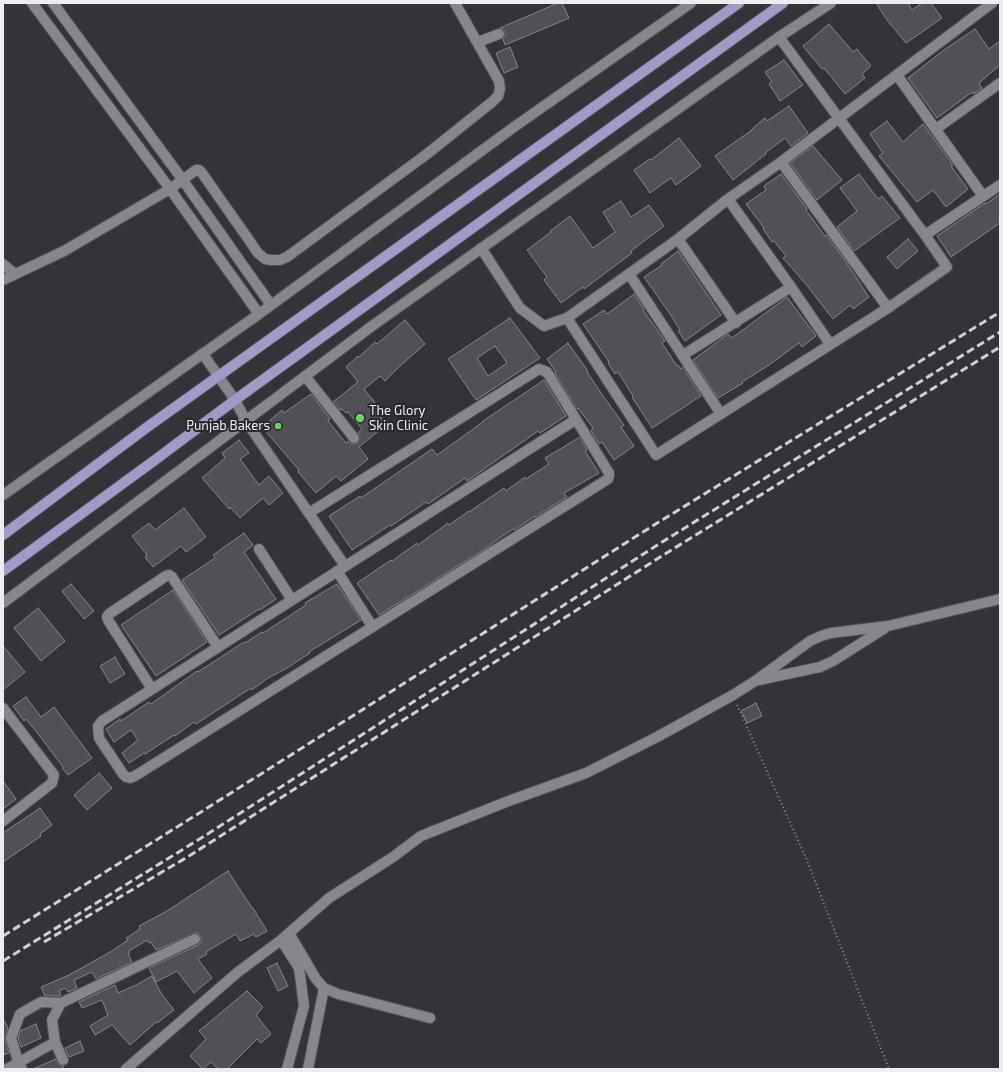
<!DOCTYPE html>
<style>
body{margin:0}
#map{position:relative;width:1003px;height:1072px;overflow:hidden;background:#343339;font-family:"Exo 2",sans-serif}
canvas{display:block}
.frame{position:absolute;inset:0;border:4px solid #edecf0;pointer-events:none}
</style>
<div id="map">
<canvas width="1003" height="1072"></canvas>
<div class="frame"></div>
</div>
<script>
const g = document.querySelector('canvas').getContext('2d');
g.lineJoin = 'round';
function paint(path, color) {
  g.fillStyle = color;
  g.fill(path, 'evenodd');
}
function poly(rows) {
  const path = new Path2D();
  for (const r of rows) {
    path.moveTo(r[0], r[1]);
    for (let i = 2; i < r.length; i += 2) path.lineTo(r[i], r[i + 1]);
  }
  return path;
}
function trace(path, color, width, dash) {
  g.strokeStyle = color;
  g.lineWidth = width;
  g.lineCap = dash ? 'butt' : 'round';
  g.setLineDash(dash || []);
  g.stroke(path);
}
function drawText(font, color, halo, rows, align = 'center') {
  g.font = font + ' "Exo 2",sans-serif';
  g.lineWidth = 4;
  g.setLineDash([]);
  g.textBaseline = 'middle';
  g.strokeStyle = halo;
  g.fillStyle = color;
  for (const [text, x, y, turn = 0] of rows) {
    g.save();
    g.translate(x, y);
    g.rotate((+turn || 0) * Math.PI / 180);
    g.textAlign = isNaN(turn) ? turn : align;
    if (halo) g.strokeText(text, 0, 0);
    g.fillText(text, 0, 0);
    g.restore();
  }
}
const building = poly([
 [558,3,562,3,569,18,505,45,503,39,505,35,505,32,503,29,500,28,558,3],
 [876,3,908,3,912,10,922,3,931,3,942,18,906,43,887,20,876,3],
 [829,24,853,52,857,49,871,66,862,74,865,78,845,94,824,68,822,69,803,46,829,24],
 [975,29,989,49,1000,41,1000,65,979,83,982,88,973,94,972,92,937,118,908,78,944,50,975,29],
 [510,47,518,67,504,73,496,53,510,47],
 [784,60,803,85,780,101,769,84,772,82,765,72,784,60],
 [789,106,808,133,791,146,785,138,765,153,766,154,733,180,715,156,752,130,752,129,765,118,767,121,789,106],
 [887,121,903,142,923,124,953,165,951,166,968,189,946,207,933,190,917,202,879,156,883,153,870,134,887,121],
 [679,138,701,166,676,185,671,178,650,193,634,170,650,159,651,160,679,138],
 [813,146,842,180,817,200,790,163,813,146],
 [781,174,807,209,806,210,825,236,826,235,844,259,869,297,853,309,850,305,833,319,805,283,783,258,786,256,774,241,772,242,763,229,764,228,746,204,766,190,764,186,781,174],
 [859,174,878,199,882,196,900,218,854,251,837,227,857,211,840,188,859,174],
 [1000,194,1000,223,951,257,937,236,985,203,986,204,1000,194],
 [621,201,631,217,649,205,664,226,631,251,632,253,584,289,583,287,561,303,544,280,547,277,527,250,551,232,550,231,570,216,593,248,615,232,603,212,621,201],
 [908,239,918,251,897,269,887,257,908,239],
 [678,251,721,315,685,341,678,331,680,330,672,317,644,277,662,265,661,264,678,251],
 [634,294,644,309,643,310,665,341,662,343,677,366,678,365,681,369,683,367,701,396,652,428,632,397,633,396,618,372,615,374,608,363,609,362,583,324,604,310,607,314,634,294],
 [787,297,816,336,802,347,799,343,769,365,742,382,743,383,718,398,693,360,728,334,732,338,787,297],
 [510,318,540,358,476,400,448,359,510,318],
 [495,346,507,363,488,376,477,358,495,346],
 [405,320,425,344,399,367,385,381,380,376,364,389,382,411,378,414,387,424,359,447,368,459,341,481,336,476,316,493,298,472,299,470,262,427,282,410,284,413,311,394,330,419,328,421,346,443,348,441,352,444,358,443,360,437,358,433,362,429,348,412,346,413,342,409,340,410,333,402,358,382,346,367,358,356,359,357,375,342,377,344,405,320],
 [568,343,588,371,587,372,601,393,624,425,621,427,634,446,614,460,602,442,599,444,591,431,593,428,578,408,577,409,555,373,556,372,547,359,568,343],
 [544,380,566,416,540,433,538,431,467,481,465,478,428,504,426,502,391,526,390,525,352,550,329,516,360,496,361,498,432,449,437,455,483,422,483,421,544,380],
 [580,437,587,450,585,451,599,473,564,493,567,497,535,517,535,516,514,530,513,529,491,544,491,545,379,615,357,583,391,560,392,561,417,543,418,545,448,523,449,525,469,511,469,512,504,488,506,491,525,477,526,479,549,464,545,458,580,437],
 [239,440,249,453,240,459,259,485,269,476,283,493,269,505,263,498,240,518,230,507,229,509,202,478,225,458,222,453,239,440],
 [184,508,206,537,186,552,181,546,153,567,145,557,147,555,132,536,149,523,155,530,184,508],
 [244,533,253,545,244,552,276,599,260,610,259,609,219,635,182,580,215,558,213,555,244,533],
 [71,584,94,611,84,619,62,591,71,584],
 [337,584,361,620,309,652,310,653,287,668,268,678,252,690,251,688,196,724,194,722,175,736,174,735,145,754,144,753,129,763,122,753,138,740,131,730,114,742,106,729,120,719,121,721,149,702,151,704,197,671,198,672,244,642,245,643,262,632,263,633,306,605,305,603,337,584],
 [173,590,207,642,156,676,121,625,173,590],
 [38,608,65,641,41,661,14,628,38,608],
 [3,646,25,672,3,690,3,646],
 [115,657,125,674,110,683,100,666,115,657],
 [26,697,41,717,54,707,92,758,68,775,62,768,63,767,42,739,26,719,24,721,13,706,26,697],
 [756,703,762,716,747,723,741,711,756,703],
 [99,773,112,788,87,810,74,795,99,773],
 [3,781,16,799,3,809,3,781],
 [40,808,52,825,40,834,41,836,3,862,3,833,40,808],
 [228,871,252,908,253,908,267,931,256,937,254,934,240,941,236,934,206,952,207,954,198,959,212,978,194,993,177,971,156,982,149,968,198,945,201,942,201,937,198,933,195,933,156,950,151,942,149,943,147,940,129,951,130,953,128,954,132,962,96,979,92,972,74,980,77,988,68,992,65,988,59,991,61,996,45,996,41,987,69,975,112,951,128,940,126,938,140,929,139,926,167,911,228,871],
 [277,963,288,986,278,991,267,968,277,963],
 [152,976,161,993,174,1010,157,1023,156,1022,130,1045,112,1025,95,1035,90,1026,108,1015,102,1000,82,1008,79,1002,115,985,118,993,136,985,152,976],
 [247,991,263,1007,256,1015,271,1034,261,1043,257,1039,227,1069,218,1069,211,1062,203,1069,190,1056,206,1039,199,1031,247,991],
 [3,1019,8,1028,5,1039,9,1053,3,1055,3,1019],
 [36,1024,41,1038,21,1047,18,1038,20,1031,36,1024],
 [80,1041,84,1051,69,1057,65,1048,80,1041],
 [56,1059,59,1065,63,1066,64,1069,33,1069,56,1059]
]);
paint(building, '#525057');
trace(building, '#86848c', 1);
const minor = poly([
 [32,3,170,189,259,314],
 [53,3,182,179,271,305],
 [478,42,499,34],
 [897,75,983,196],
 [936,129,1000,83],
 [781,162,888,308],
 [728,199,791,287,830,344],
 [925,235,1000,185],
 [678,239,736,323],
 [481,248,520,308,544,326,567,318,678,239,728,199,781,162,992,3],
 [3,264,15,274],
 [629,274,721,414],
 [3,280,64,251,170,189,196,170,199,170,202,173,258,253,265,259,271,260,280,260,287,257,427,154,492,102,498,96,500,89,499,81,455,3],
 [567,318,656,455,888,308,947,267,925,235,779,37],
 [203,354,235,400,246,421,345,566],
 [683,355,791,287],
 [305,376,354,438],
 [3,495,259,314,514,127,691,3],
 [309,513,539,369,547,372,609,473,609,476,608,479,135,776,130,778,126,777,123,774,99,738,98,726,102,721,575,420],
 [259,549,292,600],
 [337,571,372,626],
 [3,603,372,326,779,37,831,3],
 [759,680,820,667,833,661,885,628],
 [152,689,108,620,107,617,109,614,166,576,169,575,172,577,218,647],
 [3,708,54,775,52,783,3,821],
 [289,933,316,979,324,988,338,994,430,1018],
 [281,940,299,968,304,1006,287,1069],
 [61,1003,52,1020,55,1042,63,1060],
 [7,1069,55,1042],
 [22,1069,18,1061,11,1038,20,1014,41,1002,61,1003,195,939],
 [126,1069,238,972,281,940,329,898,393,857,421,836,506,802,586,773,657,737,733,695,755,681,810,641,821,636,831,633,888,626,1000,599],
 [308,1069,324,988]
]);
const major = poly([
 [3,535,146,428,739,3],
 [3,571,155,460,235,400,783,3]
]);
trace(minor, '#525156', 12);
trace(major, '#525156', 12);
trace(poly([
 [737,705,806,858,889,1069]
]), '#8f8e93', 2, [1, 3]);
trace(minor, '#87868d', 10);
trace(major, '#a499c7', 10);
trace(poly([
 [3,936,193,817,654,525,1000,312],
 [44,942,189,856,665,554,1000,347],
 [3,961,206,835,659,544,1000,332]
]), '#cfced2', 3, [8, 4]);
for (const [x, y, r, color] of [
 [360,418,5,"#6cd362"],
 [278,426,4,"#6cd362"]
]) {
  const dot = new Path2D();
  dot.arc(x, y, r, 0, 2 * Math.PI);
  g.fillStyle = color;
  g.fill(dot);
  trace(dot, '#2a292f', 1.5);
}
drawText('13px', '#edecf0', '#2a292f', [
 ["The Glory",369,411],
 ["Skin Clinic",369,426],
 ["Punjab Bakers",270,426,"right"]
], 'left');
</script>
